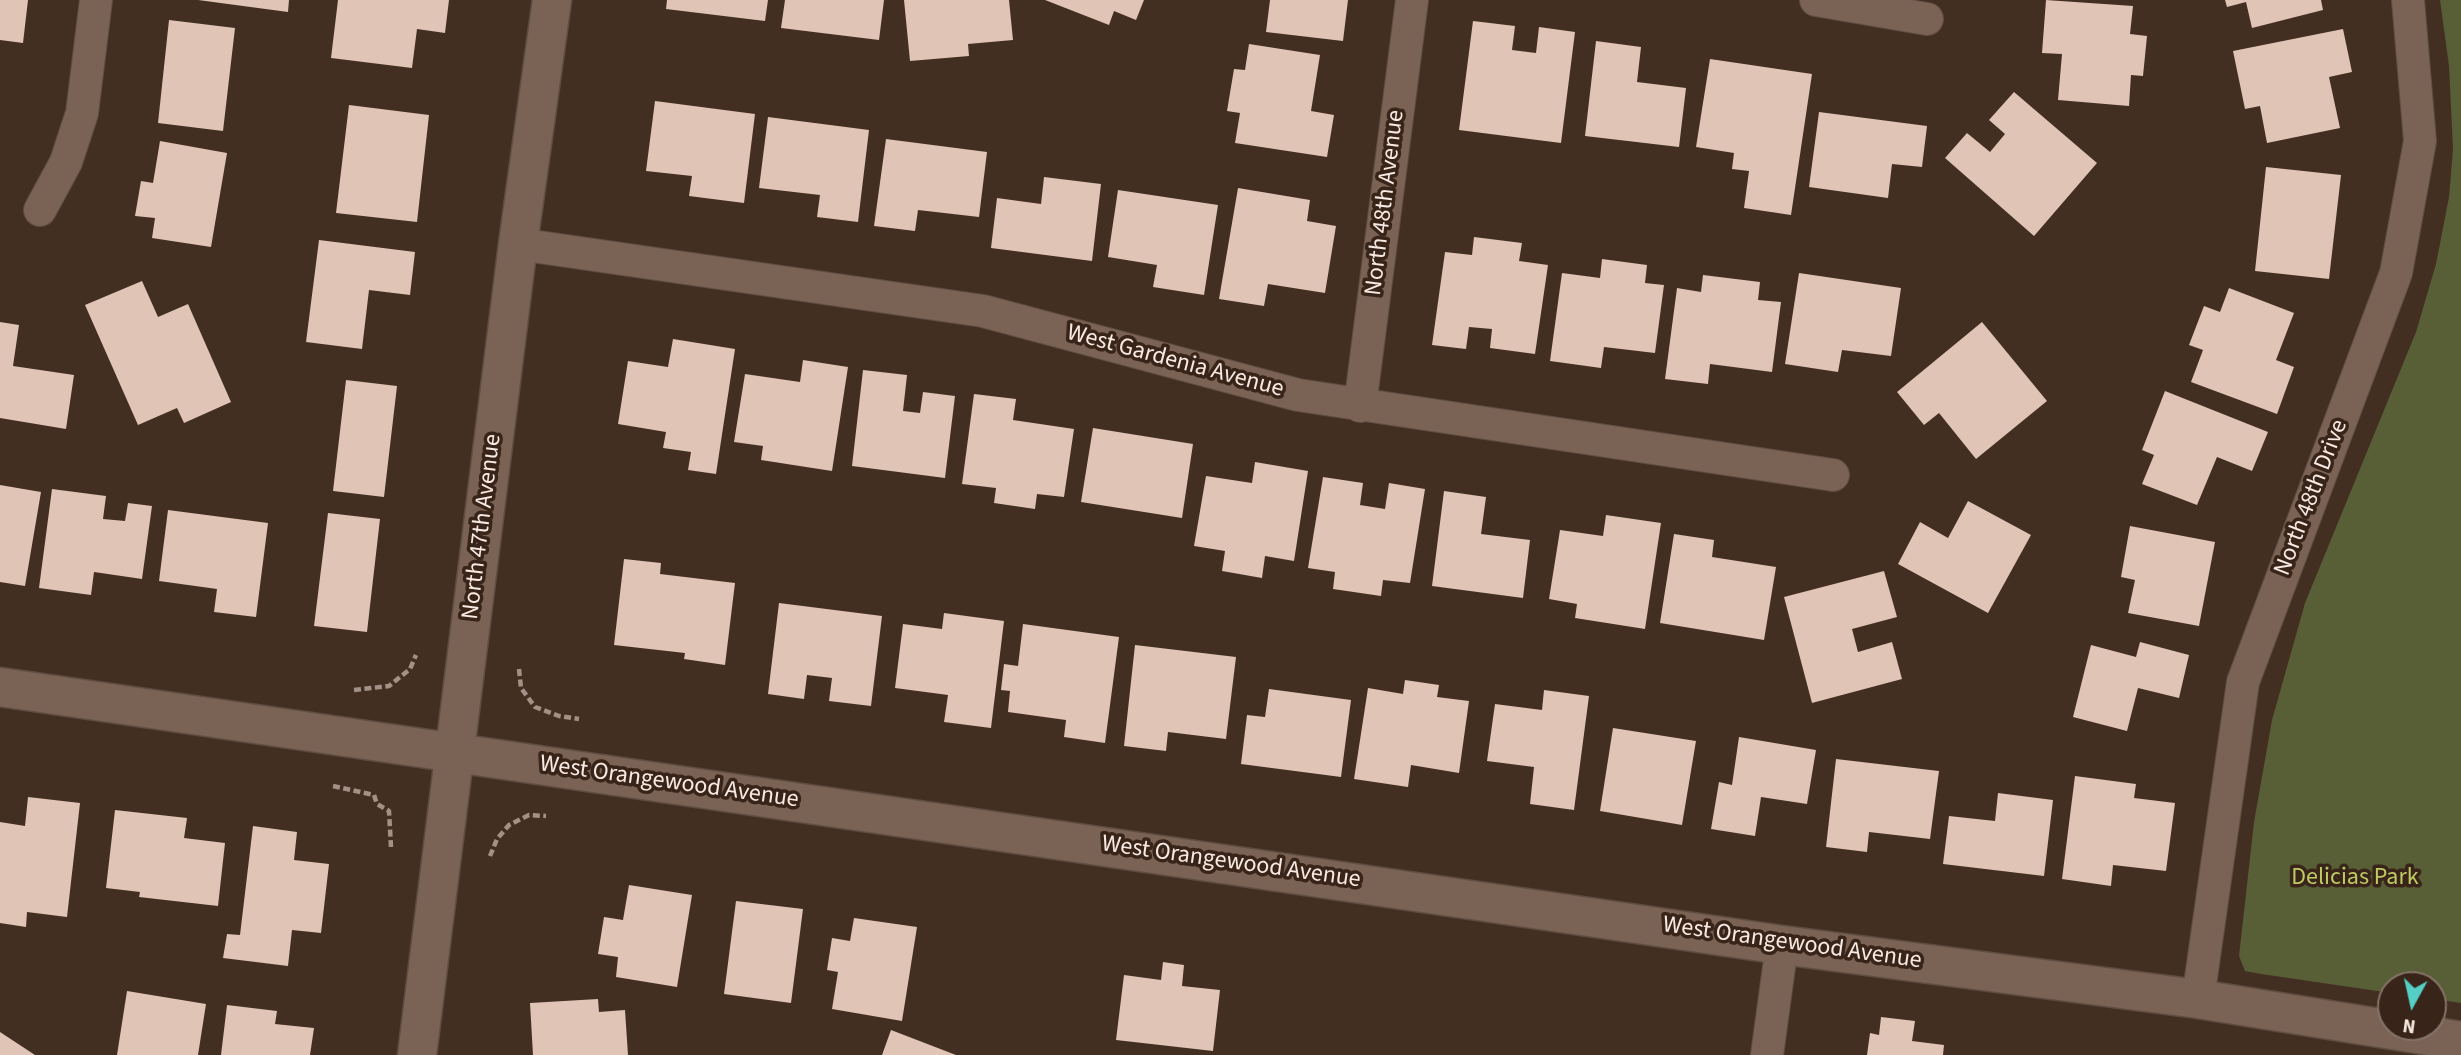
<!DOCTYPE html>
<style>
body{margin:0}
#map{position:relative;width:2461px;height:1055px;overflow:hidden;background:#432e22;font-family:"Source Sans 3",sans-serif}
canvas{display:block}
.north{position:absolute;left:2377px;top:971px;width:70px;height:70px;box-sizing:border-box;background:#382418;border:2px solid #857369;border-radius:50%;rotate:188deg;font-size:19px;font-weight:700;line-height:28px;text-align:center;color:#f8eae2}
.north::after{content:'';display:block;margin:auto;width:24px;height:32px;background:#55cec5;clip-path:polygon(50% 0,100% 100%,50% 72%,0 100%)}
</style>
<div id="map">
<canvas width="2461" height="1055"></canvas>
<div class="north">N</div>
</div>
<script>
const g = document.querySelector('canvas').getContext('2d');
g.lineJoin = 'round';
function paint(path, color) {
  g.fillStyle = color;
  g.fill(path, 'evenodd');
}
function poly(rows) {
  const path = new Path2D();
  for (const r of rows) {
    path.moveTo(r[0], r[1]);
    for (let i = 2; i < r.length; i += 2) path.lineTo(r[i], r[i + 1]);
  }
  return path;
}
function trace(path, color, width, dash) {
  g.strokeStyle = color;
  g.lineWidth = width;
  g.lineCap = dash ? 'butt' : 'round';
  g.setLineDash(dash || []);
  g.stroke(path);
}
function drawText(font, color, halo, rows, align = 'center') {
  g.font = font + ' "Source Sans 3",sans-serif';
  g.lineWidth = 7;
  g.setLineDash([]);
  g.textBaseline = 'middle';
  g.strokeStyle = halo;
  g.fillStyle = color;
  for (const [text, x, y, turn = 0] of rows) {
    g.save();
    g.translate(x, y);
    g.rotate((+turn || 0) * Math.PI / 180);
    g.textAlign = isNaN(turn) ? turn : align;
    if (halo) g.strokeText(text, 0, 0);
    g.fillText(text, 0, 0);
    g.restore();
  }
}
paint(poly([
 [2440,0,2461,0,2461,1003,2433,999,2433,985,2391,985,2391,993,2261,974,2245,971,2239,956,2254,822,2272,720,2305,603,2416,332,2436,264,2449,197,2453,149,2449,66]
]), '#585e35');
paint(poly([
 [0,0,28,0,23,43,0,40],
 [198,0,289,0,288,12],
 [338,0,449,0,445,33,417,29,412,68,331,58],
 [667,0,768,0,765,21,666,9],
 [785,0,884,0,879,40,781,28],
 [904,0,1009,0,1013,40,968,44,969,56,910,61],
 [1045,0,1144,0,1136,20,1114,11,1109,25],
 [1270,0,1348,0,1343,41,1266,32],
 [2046,0,2133,6,2130,34,2147,36,2143,76,2131,75,2129,106,2058,100,2062,54,2042,53],
 [2225,0,2321,0,2323,10,2252,28,2246,2,2227,7],
 [169,20,235,28,223,131,158,123],
 [1473,21,1515,26,1512,50,1536,53,1539,27,1575,32,1561,143,1459,130],
 [2343,29,2352,72,2329,77,2340,128,2267,143,2260,106,2245,109,2233,51],
 [1596,41,1641,47,1637,82,1686,88,1679,147,1585,136],
 [1249,44,1320,55,1311,111,1334,115,1327,157,1235,143,1240,113,1227,111,1234,69,1245,70],
 [1710,59,1812,74,1791,215,1744,208,1749,171,1732,169,1734,153,1696,147],
 [2014,92,2097,163,2034,236,1945,158,1967,133,1990,152,2005,134,1989,120],
 [655,101,755,114,744,203,689,196,692,176,646,171],
 [349,105,429,115,417,222,336,213],
 [1819,112,1927,126,1922,167,1892,164,1888,198,1809,187],
 [768,117,869,130,858,222,817,217,820,195,759,188],
 [886,139,987,152,979,217,918,210,915,231,874,226],
 [160,141,227,153,211,247,152,238,155,218,135,216,141,181,153,183],
 [2266,167,2341,175,2329,279,2255,271],
 [1044,177,1101,184,1092,261,991,248,997,198,1041,204],
 [1238,188,1310,200,1307,221,1336,226,1325,293,1268,284,1264,306,1219,299],
 [1118,190,1218,205,1204,295,1153,287,1157,265,1108,257],
 [1474,237,1522,243,1519,261,1548,265,1535,354,1490,348,1492,329,1469,327,1466,349,1432,345,1445,252,1472,255],
 [319,240,415,252,410,295,369,290,362,349,306,342],
 [1602,259,1647,265,1645,283,1664,285,1655,353,1604,347,1601,368,1550,361,1562,273,1600,278],
 [1799,273,1901,288,1891,356,1842,350,1838,372,1785,364],
 [1703,275,1760,282,1758,300,1781,302,1772,372,1710,364,1708,384,1665,379,1677,288,1701,292],
 [142,281,158,317,188,304,231,402,184,423,177,408,138,425,85,305],
 [2229,288,2294,313,2276,360,2294,367,2277,414,2191,382,2203,350,2189,345,2204,306,2220,312],
 [0,322,19,325,13,366,74,375,66,429,0,418],
 [1982,322,2047,401,1976,459,1939,413,1924,425,1897,392],
 [673,339,735,349,716,474,688,470,691,452,663,448,666,432,618,424,628,361,668,367],
 [803,360,848,367,832,471,761,460,763,446,734,442,745,374,800,382],
 [863,370,907,375,903,411,920,413,923,392,955,396,945,478,852,466],
 [346,380,397,386,384,497,333,491],
 [2165,391,2268,432,2252,471,2217,457,2197,505,2142,484,2154,455,2142,450],
 [974,394,1016,399,1013,420,1074,429,1064,497,1037,494,1035,509,994,503,996,488,962,484],
 [1093,428,1193,444,1182,518,1081,502],
 [1255,462,1308,471,1294,561,1265,556,1262,578,1222,571,1225,551,1194,546,1206,476,1252,483],
 [1323,477,1363,483,1360,505,1385,509,1389,483,1425,489,1410,583,1383,580,1381,596,1333,589,1335,572,1308,568],
 [0,485,41,492,25,586,0,582],
 [52,489,106,496,103,519,125,521,128,503,152,506,142,579,94,572,91,595,39,588],
 [1444,491,1486,497,1481,534,1530,540,1523,598,1432,586],
 [1968,501,2031,535,1988,613,1898,564,1920,522,1948,538],
 [168,510,268,523,256,617,214,612,217,589,159,581],
 [328,513,380,519,367,632,314,626],
 [1606,515,1661,523,1645,629,1575,618,1577,604,1549,599,1560,530,1603,536],
 [2130,526,2215,542,2199,626,2128,613,2135,580,2121,577],
 [1674,534,1714,540,1712,557,1776,567,1764,640,1660,623],
 [624,559,661,563,660,574,735,583,725,665,684,659,685,653,614,645],
 [1884,571,1897,617,1852,629,1858,652,1892,642,1902,679,1812,703,1784,597],
 [779,603,882,616,871,706,829,701,832,678,807,675,804,699,768,694],
 [944,613,1004,621,991,728,944,722,948,695,895,688,903,624,942,629],
 [1023,624,1119,637,1105,743,1064,737,1066,720,1008,712,1010,691,1001,690,1004,664,1018,666],
 [2140,642,2189,655,2179,698,2138,688,2127,731,2073,717,2091,645,2136,657],
 [1135,645,1236,657,1226,739,1168,732,1166,751,1124,746],
 [1405,680,1439,685,1437,697,1469,701,1459,773,1411,765,1408,787,1354,779,1368,688,1403,694],
 [1269,689,1351,700,1341,777,1241,764,1247,715,1265,717],
 [1544,690,1589,696,1574,810,1530,804,1534,767,1487,761,1495,704,1542,710],
 [1613,728,1696,741,1682,825,1600,811],
 [1739,737,1816,750,1807,804,1761,797,1755,836,1711,829,1719,782,1732,785],
 [1836,759,1939,771,1930,839,1869,832,1867,852,1826,847],
 [2075,776,2136,784,2134,798,2175,803,2166,871,2113,865,2111,886,2062,879],
 [1998,793,2053,800,2044,876,1943,864,1949,816,1995,821],
 [28,797,80,803,67,917,27,912,26,927,0,923,0,822,25,826],
 [115,810,187,818,184,838,225,843,218,906,139,897,140,892,106,888],
 [253,826,297,832,294,860,329,864,321,933,292,930,288,966,223,958,227,934,240,935],
 [629,885,692,895,677,987,616,977,618,957,598,954,604,917,623,920],
 [736,901,803,909,791,1003,724,994],
 [854,918,917,927,902,1021,832,1009,838,972,827,970,832,938,850,941],
 [1163,962,1184,965,1182,986,1220,990,1213,1051,1116,1040,1124,975,1161,980],
 [127,991,206,1004,198,1055,117,1055],
 [598,999,599,1012,625,1010,628,1055,533,1055,530,1003],
 [227,1005,277,1011,275,1024,314,1028,310,1055,221,1055],
 [1881,1017,1915,1021,1912,1041,1944,1045,1943,1055,1867,1055,1870,1033,1879,1035],
 [891,1030,956,1055,882,1055],
 [0,1032,35,1055,0,1055]
]), '#e0c4b5');
const street = poly([
 [1816,0,1927,19],
 [40,210,66,162,82,113,96,0],
 [518,244,983,311,1298,395,1833,475],
 [1360,406,1412,0],
 [2198,999,2243,682,2396,273,2420,141,2408,0],
 [1767,1055,1782,945]
]);
const secondary = poly([
 [0,687,1782,945,2198,999,2461,1041],
 [417,1055,518,244,552,0]
]);
trace(street, '#5f4d42', 34);
trace(secondary, '#5f4d42', 41);
trace(poly([
 [519,669,521,688,535,707,559,716,579,719],
 [354,690,389,686,410,669,416,655],
 [333,786,374,795,377,804,389,811,391,847],
 [490,856,497,839,509,825,529,815,546,816]
]), '#a29187', 4.5, [7, 3.5]);
trace(street, '#7a6255', 32);
trace(secondary, '#7a6255', 38);
drawText('24px', '#f8eae2', '#382418', [
 ["North 48th Avenue",1386,203,-83],
 ["West Gardenia Avenue",1175,362,15],
 ["North 48th Drive",2312,498,-69],
 ["North 47th Avenue",483,527,-83],
 ["West Orangewood Avenue",669,783,8],
 ["West Orangewood Avenue",1231,863,8],
 ["West Orangewood Avenue",1792,944,8]
]);
drawText('24px', '#becb65', '#382418', [
 ["Delicias Park",2355,879]
]);
</script>
